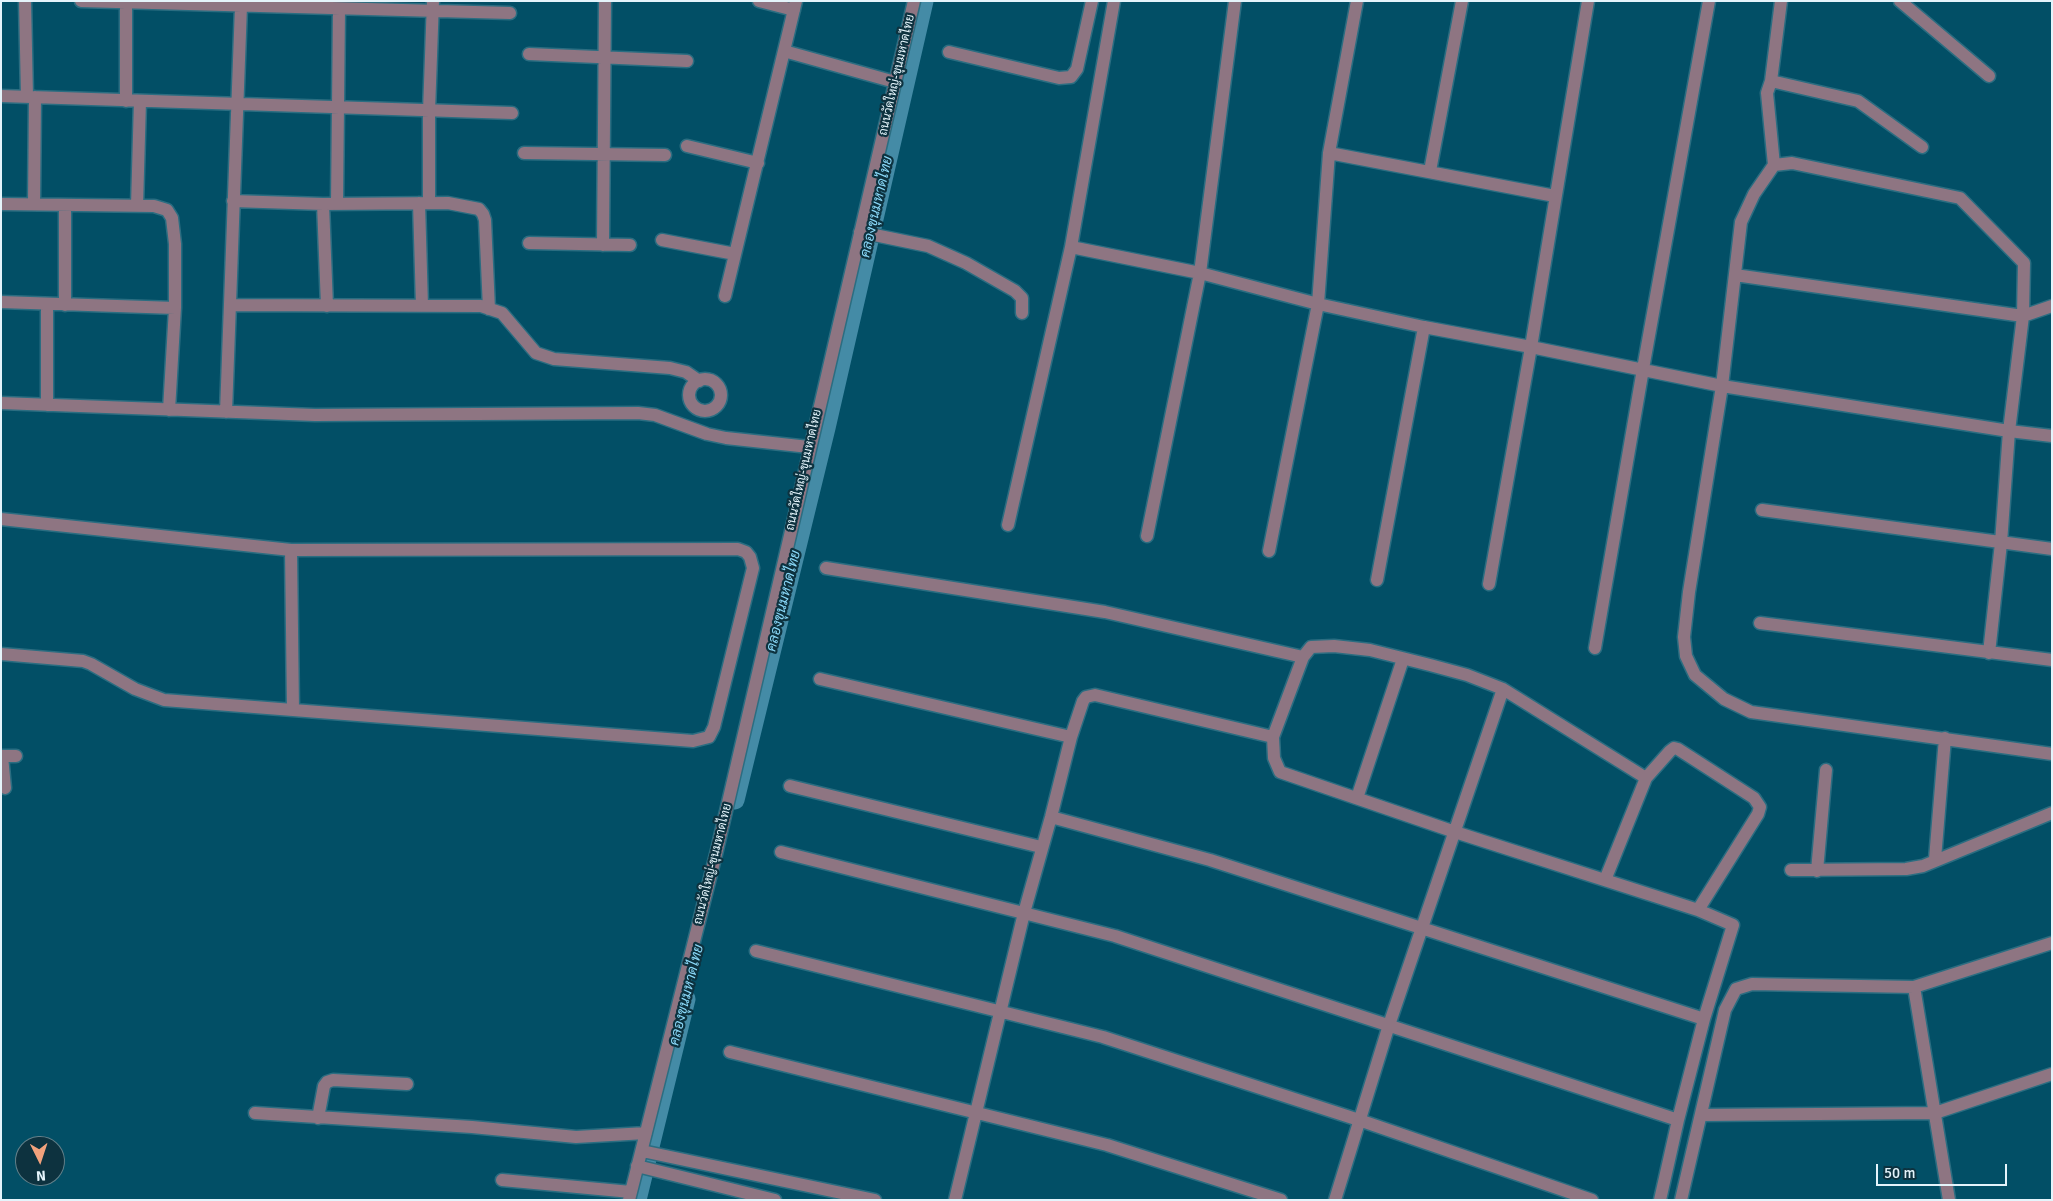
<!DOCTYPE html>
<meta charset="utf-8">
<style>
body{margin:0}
#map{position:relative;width:2053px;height:1201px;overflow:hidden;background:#024f66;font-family:Signika,sans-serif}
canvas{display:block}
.frame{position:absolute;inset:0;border:2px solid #e4f4fb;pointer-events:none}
.north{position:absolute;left:15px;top:1136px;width:50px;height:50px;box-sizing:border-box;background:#0d323f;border:1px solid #63808a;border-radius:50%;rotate:176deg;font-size:14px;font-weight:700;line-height:20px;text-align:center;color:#e4f4fb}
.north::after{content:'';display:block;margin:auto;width:18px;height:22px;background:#f1a17c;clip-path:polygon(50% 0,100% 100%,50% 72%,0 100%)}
.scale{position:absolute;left:1876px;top:1164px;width:131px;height:22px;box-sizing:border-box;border:2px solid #e4f4fb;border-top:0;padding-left:6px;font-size:15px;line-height:18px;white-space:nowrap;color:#e4f4fb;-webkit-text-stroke:4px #0d323f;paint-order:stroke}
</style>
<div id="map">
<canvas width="2053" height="1201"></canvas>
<div class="frame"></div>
<div class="north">N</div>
<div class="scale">50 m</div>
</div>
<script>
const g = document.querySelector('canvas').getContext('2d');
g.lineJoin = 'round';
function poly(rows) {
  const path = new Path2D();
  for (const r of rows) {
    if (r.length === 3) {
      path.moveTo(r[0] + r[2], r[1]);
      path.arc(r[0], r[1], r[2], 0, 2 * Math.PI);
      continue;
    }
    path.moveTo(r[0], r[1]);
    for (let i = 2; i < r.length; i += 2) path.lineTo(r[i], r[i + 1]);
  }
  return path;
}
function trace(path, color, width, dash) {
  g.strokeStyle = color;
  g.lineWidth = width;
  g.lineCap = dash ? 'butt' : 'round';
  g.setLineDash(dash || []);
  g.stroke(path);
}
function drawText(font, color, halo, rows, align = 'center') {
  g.font = font + ' Signika,Sarabun,sans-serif';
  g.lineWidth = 4.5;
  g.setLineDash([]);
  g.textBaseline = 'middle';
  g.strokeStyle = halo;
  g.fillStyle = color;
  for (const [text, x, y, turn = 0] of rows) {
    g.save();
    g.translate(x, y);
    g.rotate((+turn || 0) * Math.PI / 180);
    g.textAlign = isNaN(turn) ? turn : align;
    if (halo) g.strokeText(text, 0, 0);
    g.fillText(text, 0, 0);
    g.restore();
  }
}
trace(poly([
 [735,800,826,428,924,1],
 [637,1200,686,999]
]), '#448ba6', 19);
const minor = poly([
 [25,1,27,97],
 [81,1,510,13],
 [759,1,794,10],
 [1781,1,1771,81,1767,93,1774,165,1754,194,1741,222,1722,386,1689,592,1684,637,1686,656,1695,675,1724,699,1751,712,2052,754],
 [1900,1,1989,76],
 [784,51,895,82],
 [949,52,1059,78,1071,77,1077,69,1092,1],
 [529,54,687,61],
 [1771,81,1858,101,1922,147],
 [1,96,512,113],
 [126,101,126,4],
 [687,146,758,163],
 [524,153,665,155],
 [1329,153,1555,196],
 [1774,165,1792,163,1960,198,2024,263,2023,316,2009,431,2001,543,1989,653],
 [1430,171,1462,1],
 [233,201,323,204,448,203,479,209,483,214,485,220,489,309],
 [337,203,339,9],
 [419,203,422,306],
 [429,203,429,111,433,1],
 [1,204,154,206,167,210,172,218,175,244,175,308,169,410],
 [34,204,35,97],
 [323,204,327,306],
 [137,206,140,101],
 [860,232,928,246,966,263,1015,291,1022,298,1022,313],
 [662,240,735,254],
 [529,243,630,245],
 [603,245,605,1],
 [1071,247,1200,273,1318,304,1424,327,1531,347,1722,386,2009,431,2052,436],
 [1735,275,2023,316,2052,306],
 [725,296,796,1],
 [1,302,175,308],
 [47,304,47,405],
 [65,305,65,205],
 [230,305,481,306,502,313,536,353,554,359,670,368,686,372,699,381],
 [705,395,16],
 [1,403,315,415,638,413,655,415,707,434,726,438,809,447],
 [226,412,241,6],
 [1762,510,2052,549],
 [1,519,291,550,738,549,746,552,750,557,753,568,714,727,709,737,693,741,164,700,135,689,91,664,83,661,1,654],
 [1008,525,1071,247,1114,1],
 [1147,536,1200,273,1235,1],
 [291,550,293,710],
 [1269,551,1318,304,1329,153,1357,1],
 [826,568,1105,612,1303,657],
 [1377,580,1424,327],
 [1489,584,1531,347,1588,1],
 [1760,623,2052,660],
 [1595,648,1643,369,1709,1],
 [820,679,1071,737],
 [1,756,16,756],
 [2,756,5,788],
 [1646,778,1503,689,1467,675,1430,665,1370,650,1334,646,1311,647,1303,657,1273,737,1274,758,1280,772,1455,832,1698,910,1733,925,1704,1019,1678,1120,1660,1200],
 [790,786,1041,847],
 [1357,798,1403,659],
 [1051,817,1210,860,1704,1019],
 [781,852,1115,936,1678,1120],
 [1935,859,1945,738],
 [1791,870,1906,869,1923,866,2052,813],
 [1817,871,1826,770],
 [1605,880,1646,778,1670,751,1674,748,1678,749,1754,798,1760,807,1758,814,1698,910],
 [756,951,1103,1037,1359,1120,1592,1200],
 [1914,987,1949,1200],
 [730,1052,1107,1145,1281,1200],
 [255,1113,472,1127,576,1137,646,1133],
 [1701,1115,1935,1113,2052,1074],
 [318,1118,324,1086,327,1082,333,1080,407,1084],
 [642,1151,875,1200],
 [637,1166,775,1200],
 [502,1180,631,1192],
 [629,1200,717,850,914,1],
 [955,1200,1024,913,1051,817,1071,737,1083,701,1086,697,1095,695,1273,737],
 [1335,1200,1389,1025,1503,689],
 [1681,1200,1725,1010,1736,989,1752,984,1914,987,2052,943]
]);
trace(minor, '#2b6d81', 15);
trace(minor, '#8e7582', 12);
drawText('12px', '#e4f4fb', '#0d323f', [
 ["ถนนวัดใหญ่-ขุนมหาดไทย",897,75,-77],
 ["ถนนวัดใหญ่-ขุนมหาดไทย",804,470,-77],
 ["ถนนวัดใหญ่-ขุนมหาดไทย",713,864,-76]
]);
drawText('italic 14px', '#8bdafa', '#0d323f', [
 ["คลองขุนมหาดไทย",877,207,-77],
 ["คลองขุนมหาดไทย",784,601,-76],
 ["คลองขุนมหาดไทย",687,995,-76]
]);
</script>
